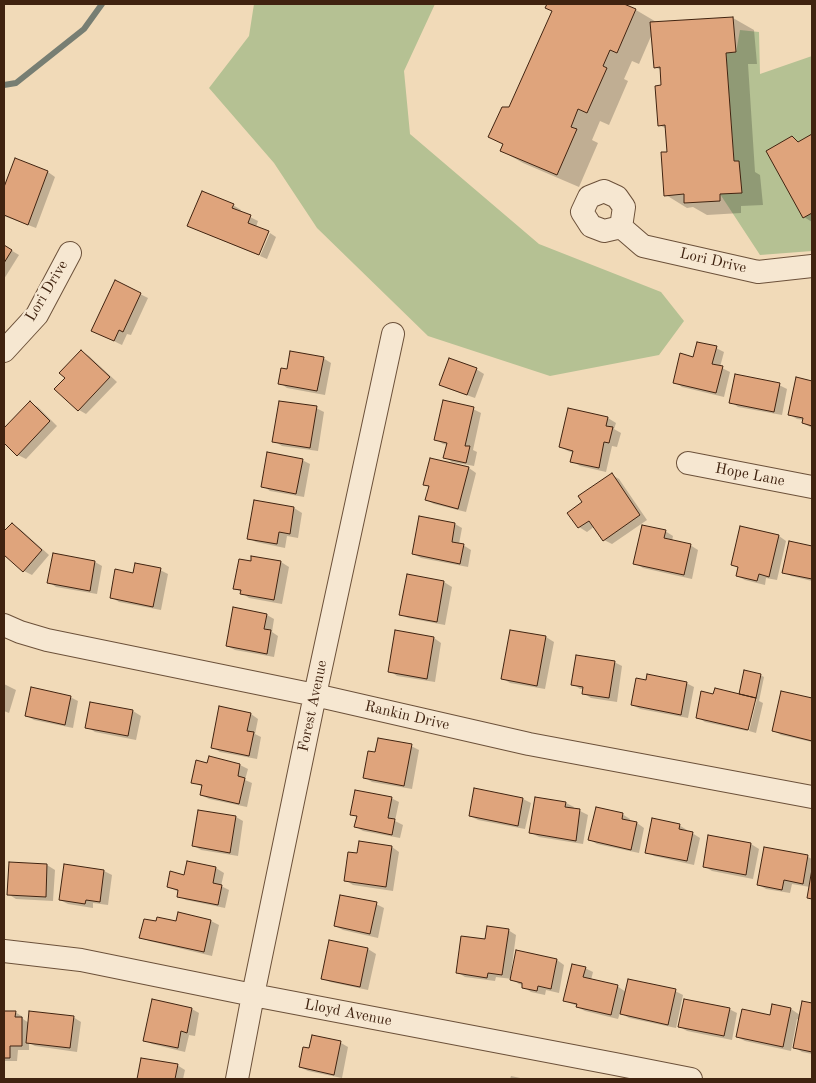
<!DOCTYPE html>
<style>
body{margin:0}
#map{position:relative;width:816px;height:1083px;overflow:hidden;background:#f1dab8;font-family:"Old Standard TT",serif}
canvas{display:block}
.frame{position:absolute;inset:0;border:5px solid #402310;pointer-events:none}
</style>
<div id="map">
<canvas width="816" height="1083"></canvas>
<div class="frame"></div>
</div>
<script>
const g = document.querySelector('canvas').getContext('2d');
g.lineJoin = 'round';
function paint(path, color) {
  g.fillStyle = color;
  g.fill(path, 'evenodd');
}
function poly(rows) {
  const path = new Path2D();
  for (const r of rows) {
    path.moveTo(r[0], r[1]);
    for (let i = 2; i < r.length; i += 2) path.lineTo(r[i], r[i + 1]);
  }
  return path;
}
function trace(path, color, width, dash) {
  g.strokeStyle = color;
  g.lineWidth = width;
  g.lineCap = dash ? 'butt' : 'round';
  g.setLineDash(dash || []);
  g.stroke(path);
}
function drawText(font, color, halo, rows, align = 'center') {
  g.font = font + ' "Old Standard TT",serif';
  g.lineWidth = 5;
  g.setLineDash([]);
  g.textBaseline = 'middle';
  g.strokeStyle = halo;
  g.fillStyle = color;
  for (const [text, x, y, turn = 0] of rows) {
    g.save();
    g.translate(x, y);
    g.rotate((+turn || 0) * Math.PI / 180);
    g.textAlign = isNaN(turn) ? turn : align;
    if (halo) g.strokeText(text, 0, 0);
    g.fillText(text, 0, 0);
    g.restore();
  }
}
paint(poly([
 [254,4,435,4,404,71,410,134,539,244,661,292,684,321,659,355,550,376,428,336,317,228,274,163,209,88,249,36],
 [740,30,759,32,760,74,812,56,812,251,760,255,720,194,741,193,734,161,726,53,736,52]
]), '#b5c193');
paint(poly([
 [548,4,621,4,636,10,658,23,733,18,754,30,757,64,748,64,755,172,760,175,763,205,741,206,741,213,707,215,693,207,687,208,666,195,668,153,667,129,659,125,662,86,661,70,655,67,652,34,639,64,632,61,624,79,628,81,609,125,600,121,592,140,598,143,579,187,523,163,502,151,504,145,490,137,510,108,553,11,547,7],
 [812,136,812,222,804,217,792,138,800,143],
 [16,160,48,172,55,177,36,228,4,216,4,191],
 [233,205,241,210,240,212,258,221,256,227,267,232,258,255,197,230],
 [270,233,276,237,267,259,260,256],
 [4,246,19,255,4,279],
 [140,294,148,298,131,335,127,334,122,345,101,335],
 [716,348,724,352,720,367,730,372,724,397,682,387,675,382,694,358],
 [81,351,89,356,117,382,86,414,79,410,66,378],
 [323,358,331,363,325,395,287,388,280,383,288,370],
 [476,369,484,374,475,398,449,389,441,385],
 [797,379,812,382,812,428,803,423,804,420,797,419,790,415],
 [779,385,787,389,782,415,738,407,731,402],
 [30,403,38,407,57,426,26,459,18,455,4,441,4,430],
 [316,408,324,412,318,451,282,446,274,441],
 [473,409,481,413,473,450,477,452,474,466,452,462,445,457,448,445,443,444,435,439],
 [568,410,608,418,616,423,614,429,621,433,617,447,612,446,606,472,580,466,572,461,574,453,568,451,560,447],
 [302,460,310,464,304,497,270,491,263,486],
 [469,468,476,473,466,512,434,504,426,500,430,487,425,484],
 [612,475,619,479,647,520,612,544,604,540,595,526,587,532,579,527,569,513,584,503],
 [255,502,294,508,302,513,298,538,287,536,285,548,256,542,248,538],
 [12,524,20,529,49,555,32,575,24,571,4,553,4,533],
 [455,524,462,528,459,544,463,545,471,550,468,567,421,558,413,554],
 [665,531,673,536,672,541,690,545,698,550,692,579,643,568,635,563],
 [779,536,786,541,777,580,766,578,765,585,745,580,737,576,739,568,732,564],
 [790,543,812,547,812,581,791,576,784,572],
 [252,557,281,562,289,567,282,604,249,598,235,588,252,562],
 [95,562,102,566,97,594,56,587,49,582],
 [160,570,168,574,161,610,119,602,111,597,134,574],
 [408,575,444,582,452,587,445,625,408,618,400,614],
 [267,615,274,619,272,632,278,636,274,657,235,650,227,646],
 [511,631,546,637,554,642,545,689,510,683,502,678],
 [434,638,441,643,435,682,397,676,390,671],
 [614,662,622,666,617,702,591,698,583,693,584,689,580,689,573,684],
 [760,675,764,677,759,701,763,703,756,733,749,731,757,699,754,699,747,731,705,722,697,717,714,696,740,695],
 [686,683,694,687,688,718,640,709,632,705],
 [4,684,16,690,9,713,4,711],
 [782,692,812,699,812,742,781,735,773,730],
 [70,697,78,701,73,728,34,720,27,716],
 [91,703,133,711,141,716,136,740,95,732,87,727],
 [251,714,258,719,255,734,261,737,257,759,220,752,212,747],
 [411,746,419,750,412,789,372,782,364,777,376,754],
 [210,758,240,765,248,769,245,780,252,783,247,807,209,799,201,795,203,787,193,782,208,764],
 [391,798,399,802,395,821,403,825,400,838,363,831,356,827,357,817,352,814],
 [523,799,531,803,525,829,478,820,470,816],
 [536,799,566,803,574,807,573,809,580,811,588,815,583,844,539,837,531,833],
 [622,814,630,819,630,822,637,823,644,828,639,853,597,844,590,840],
 [236,817,243,821,238,856,201,850,194,846],
 [679,825,687,830,687,832,692,833,700,838,694,865,654,856,647,852],
 [709,837,751,844,759,849,753,879,712,871,704,866],
 [392,847,399,852,393,891,353,885,345,880,358,855],
 [808,857,812,859,812,899,809,897,810,887,792,884,790,893,766,889,759,885],
 [188,862,216,868,224,873,221,886,229,890,225,908,186,900,178,896,179,892,168,887,185,876],
 [47,865,55,870,53,901,16,899,8,894],
 [65,865,104,871,112,875,108,905,93,903,93,908,68,904,60,900],
 [376,904,384,908,378,938,343,930,335,926],
 [178,914,211,921,219,925,212,956,149,941,141,937,157,923,177,922],
 [508,930,516,935,511,973,513,974,557,960,564,965,559,993,546,990,545,995,531,992,523,987,523,985,519,984,512,979,496,977,495,981,465,977,457,972,487,941],
 [330,941,368,949,376,954,368,990,330,982,322,978],
 [585,968,593,972,591,980,617,986,626,992,675,991,683,995,676,1028,629,1018,620,1013,618,1019,585,1011,577,1007,578,1006,572,1004,564,1000],
 [803,1002,812,1004,812,1054,802,1052,794,1047,800,1020,797,1019,791,1051,745,1041,737,1037,771,1017,791,1009,800,1015],
 [192,1009,199,1013,195,1036,189,1035,185,1052,152,1044,144,1040],
 [729,1009,737,1013,732,1040,687,1031,680,1027],
 [4,1012,15,1012,23,1017,23,1019,29,1023,73,1017,81,1022,77,1052,35,1046,29,1043,29,1050,18,1050,17,1061,4,1061],
 [341,1043,348,1047,342,1078,308,1071,300,1067],
 [142,1059,177,1065,185,1070,183,1079,138,1079],
 [511,1076,525,1079,510,1079]
]), '#0003');
trace(poly([
 [4,85,16,83,84,29,102,4]
]), '#777e73', 6);
const building = poly([
 [547,4,624,4,636,9,617,53,610,50,603,66,607,68,587,113,578,109,571,127,577,129,557,175,500,151,503,144,488,137,502,107,509,107,552,11,545,8,547,4],
 [733,17,736,52,726,53,734,161,739,161,742,193,720,194,720,201,684,203,684,194,664,196,661,152,667,152,665,125,658,126,655,86,661,85,660,67,654,68,650,22,733,17],
 [812,134,812,213,803,218,766,151,792,136,798,142,812,134],
 [15,158,48,171,28,225,4,215,4,187,15,158],
 [202,191,234,204,232,208,251,215,248,223,269,231,259,255,187,226,202,191],
 [4,245,12,250,4,263,4,245],
 [115,280,141,293,123,332,119,330,114,341,91,331,115,280],
 [697,342,717,346,712,364,723,366,716,393,673,383,680,353,693,357,697,342],
 [81,350,110,377,78,411,54,389,65,378,59,373,81,350],
 [290,351,324,357,317,391,278,384,281,368,287,369,290,351],
 [449,358,477,368,467,395,439,385,449,358],
 [735,374,780,383,774,412,729,403,735,374],
 [796,377,812,381,812,426,802,423,803,418,788,415,796,377],
 [443,400,474,407,465,446,470,446,466,463,443,458,447,443,434,440,443,400],
 [30,401,50,421,17,456,4,443,4,428,30,401],
 [279,401,317,406,310,448,272,442,279,401],
 [568,408,608,417,606,426,613,427,609,443,604,442,599,468,570,462,573,451,559,447,568,408],
 [267,452,303,459,296,494,261,487,267,452],
 [430,458,469,467,458,509,425,500,429,486,423,485,430,458],
 [612,473,640,515,603,541,589,521,578,528,567,513,582,502,578,496,612,473],
 [254,500,294,507,290,534,279,532,277,544,247,539,254,500],
 [419,516,455,523,452,542,464,544,460,564,412,554,419,516],
 [12,523,42,550,23,572,4,555,4,531,12,523],
 [642,525,666,530,664,538,691,544,684,575,633,564,642,525],
 [740,526,779,535,769,577,759,574,757,581,736,576,738,567,731,565,740,526],
 [789,541,812,546,812,579,782,573,789,541],
 [53,553,95,561,90,591,47,583,53,553],
 [251,556,281,561,274,600,240,594,241,590,233,589,239,559,251,561,251,556],
 [135,563,161,568,153,607,110,598,115,569,133,573,135,563],
 [407,574,444,581,437,622,399,615,407,574],
 [233,607,267,614,264,629,271,630,267,654,226,646,233,607],
 [395,630,434,637,427,679,388,672,395,630],
 [510,630,546,636,537,686,501,679,510,630],
 [576,655,615,661,609,698,582,694,583,687,571,685,576,655],
 [744,670,761,674,756,698,739,694,744,670],
 [647,674,687,682,681,715,631,705,636,678,646,680,647,674],
 [31,687,71,696,65,725,25,716,31,687],
 [715,688,756,698,748,730,696,718,701,691,713,694,715,688],
 [781,691,812,698,812,741,772,731,781,691],
 [90,702,133,710,128,736,85,728,90,702],
 [219,706,251,713,247,731,254,732,249,756,211,748,219,706],
 [378,738,412,744,404,786,363,778,368,751,375,752,378,738],
 [209,756,240,764,238,776,245,778,239,804,200,795,202,785,191,783,196,760,207,763,209,756],
 [474,788,523,798,518,826,469,816,474,788],
 [355,790,392,797,388,818,395,819,392,835,354,827,357,816,350,815,355,790],
 [535,797,566,802,565,807,580,809,576,841,529,833,535,797],
 [596,807,623,813,622,819,637,822,631,850,588,840,596,807],
 [198,810,236,816,230,853,192,846,198,810],
 [652,818,680,824,679,829,693,832,687,861,645,853,652,818],
 [708,835,751,843,746,875,703,867,708,835],
 [359,841,392,846,386,887,344,881,348,852,357,853,359,841],
 [764,847,808,855,803,884,784,880,782,890,757,885,764,847],
 [187,861,216,867,213,883,222,885,218,905,177,897,178,890,167,887,170,871,184,875,187,861],
 [9,862,47,864,46,897,7,895,9,862],
 [64,864,104,870,100,902,86,900,85,904,59,900,64,864],
 [812,869,812,899,807,898,812,869],
 [340,895,377,902,370,934,334,926,340,895],
 [178,912,211,920,204,952,139,938,144,919,156,921,157,917,176,921,178,912],
 [487,926,509,929,502,975,488,973,487,978,456,973,461,936,485,939,487,926],
 [329,940,368,948,360,987,321,979,329,940],
 [516,950,557,959,551,989,538,986,537,991,522,988,522,983,510,980,516,950],
 [572,964,586,967,583,977,618,985,611,1015,576,1007,577,1004,563,1001,572,964],
 [628,979,676,989,668,1025,620,1014,628,979],
 [152,999,192,1008,187,1033,181,1031,178,1048,143,1041,152,999],
 [684,999,730,1008,724,1036,678,1027,684,999],
 [802,1001,812,1003,812,1052,793,1048,802,1001],
 [772,1004,791,1008,783,1047,736,1037,742,1009,770,1015,772,1004],
 [4,1011,16,1011,15,1017,22,1017,22,1046,10,1046,10,1058,4,1058,4,1011],
 [29,1011,74,1016,70,1048,26,1043,29,1011],
 [312,1035,341,1041,334,1075,299,1067,303,1047,309,1048,312,1035],
 [141,1058,178,1064,175,1079,137,1079,141,1058]
]);
paint(building, '#dfa47c');
trace(building, '#402310', 1);
const minor = poly([
 [604,191,617,197,624,207,621,227,604,231,591,226,582,212,589,197,604,191],
 [621,227,643,246,758,272,812,266],
 [4,351,37,315,70,253],
 [688,463,812,487],
 [4,625,20,632,47,640,315,695,529,744,812,797],
 [4,951,81,960,253,995,615,1064,691,1079],
 [237,1079,253,995,315,695,393,334]
]);
trace(minor, '#6c513a', 24);
trace(minor, '#f6e7d1', 22);
drawText('15px', '#402310', '#f6e7d1', [
 ["Lori Drive",713,261,13],
 ["Lori Drive",47,291,-59],
 ["Hope Lane",750,475,11],
 ["Forest Avenue",313,706,-78],
 ["Rankin Drive",407,716,13],
 ["Lloyd Avenue",348,1013,11]
]);
</script>
